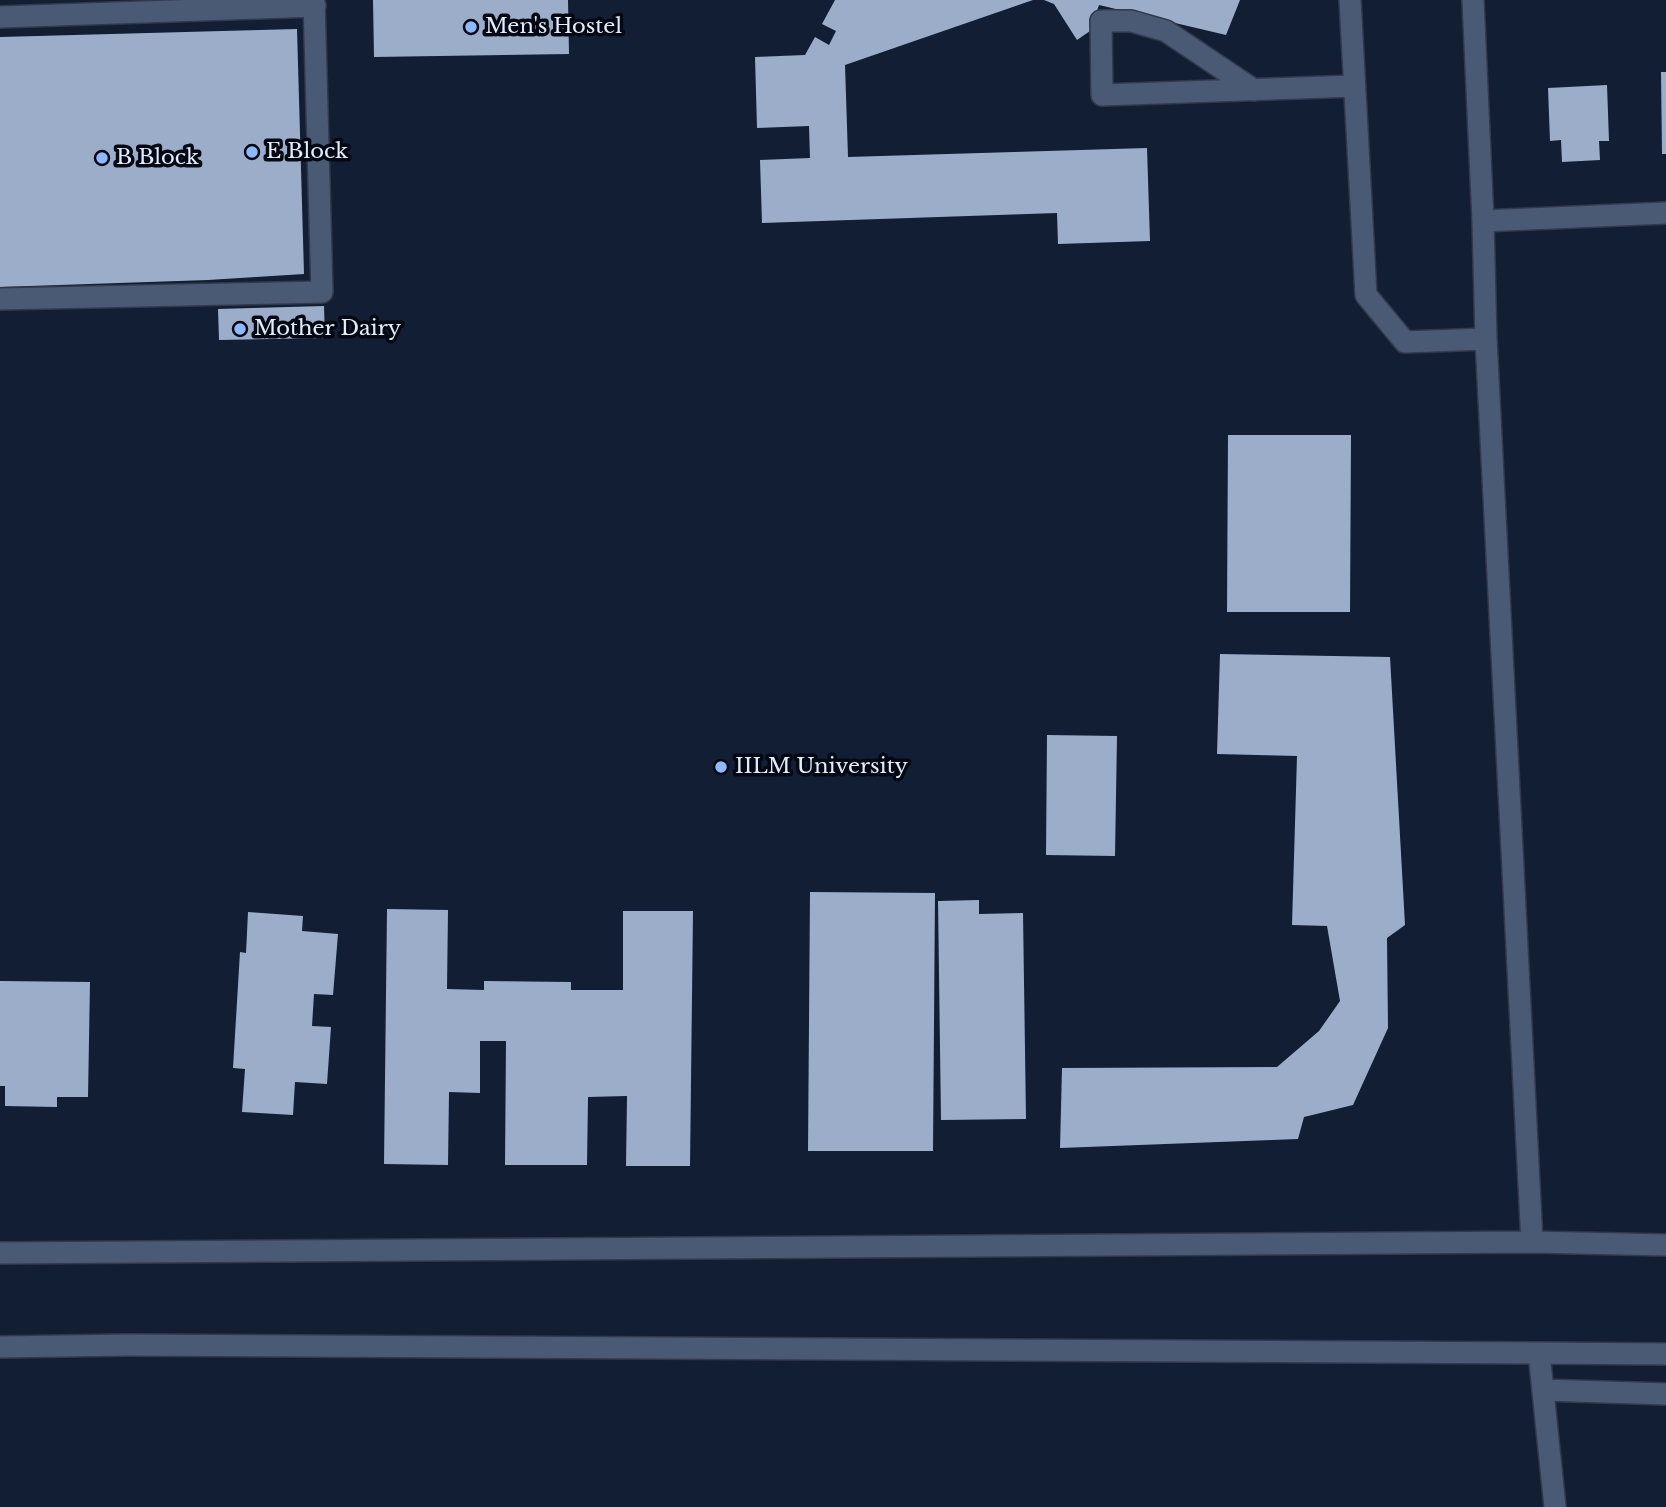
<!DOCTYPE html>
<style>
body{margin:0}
canvas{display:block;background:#111e34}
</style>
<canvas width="1666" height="1507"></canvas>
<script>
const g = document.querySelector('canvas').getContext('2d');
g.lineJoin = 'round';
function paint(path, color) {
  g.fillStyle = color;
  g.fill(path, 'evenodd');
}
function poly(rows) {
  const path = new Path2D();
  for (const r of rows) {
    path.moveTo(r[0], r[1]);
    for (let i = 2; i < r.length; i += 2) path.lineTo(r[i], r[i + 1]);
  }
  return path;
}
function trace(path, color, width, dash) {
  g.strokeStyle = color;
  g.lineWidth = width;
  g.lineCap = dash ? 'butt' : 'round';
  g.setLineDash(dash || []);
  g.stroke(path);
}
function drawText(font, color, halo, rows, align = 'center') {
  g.font = font + ' "Libre Baskerville",serif';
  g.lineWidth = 7;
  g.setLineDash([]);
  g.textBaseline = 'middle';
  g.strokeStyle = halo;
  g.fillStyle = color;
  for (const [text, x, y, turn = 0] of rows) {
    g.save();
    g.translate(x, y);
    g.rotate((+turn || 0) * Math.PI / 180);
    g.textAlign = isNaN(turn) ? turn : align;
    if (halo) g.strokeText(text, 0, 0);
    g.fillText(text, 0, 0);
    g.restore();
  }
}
paint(poly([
 [373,0,568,0,569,54,374,57],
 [835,0,1033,0,845,65,848,157,1147,148,1150,241,1058,244,1057,213,762,223,760,160,810,158,809,126,757,128,755,57,805,55,815,37,829,45,836,31,822,24],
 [1044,0,1240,0,1226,35,1099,5,1090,31,1077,40,1054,4],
 [297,29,304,274,208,280,0,287,0,37],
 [1661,72,1666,72,1666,154,1662,154],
 [1607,85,1609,141,1599,141,1600,160,1562,162,1561,140,1550,141,1548,88],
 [324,306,325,338,219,340,218,309],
 [1228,435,1351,435,1350,612,1227,612],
 [1220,654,1390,657,1405,925,1387,938,1388,1028,1353,1105,1304,1117,1298,1139,1060,1148,1062,1068,1277,1067,1319,1031,1340,1001,1327,926,1292,925,1297,756,1217,754],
 [1047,735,1117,736,1115,856,1046,855],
 [810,892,935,893,933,1151,808,1151],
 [979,900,979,914,1023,913,1026,1119,941,1120,938,901],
 [387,909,448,910,447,989,484,990,484,981,571,982,571,990,623,990,623,911,693,911,690,1166,626,1166,627,1096,588,1097,587,1165,505,1165,506,1041,480,1041,480,1093,449,1092,448,1165,384,1164],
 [248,912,303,916,302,931,338,934,333,995,314,994,312,1026,331,1027,327,1084,295,1082,293,1115,242,1112,245,1069,233,1068,240,952,246,953],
 [0,981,90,982,88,1097,57,1097,57,1107,5,1106,5,1086,0,1086]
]), '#9cadca');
const minor = poly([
 [1350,0,1366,295,1405,342,1486,339],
 [1473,0,1483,221,1486,339,1532,1242],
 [0,17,315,6],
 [1254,90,1166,31,1131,21,1101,21,1102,95,1354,86],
 [1483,221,1666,213],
 [0,299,322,292,314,0],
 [0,1253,1532,1242,1666,1245],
 [0,1347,127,1345,1539,1353,1555,1507],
 [1539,1353,1666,1354],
 [1543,1390,1666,1394]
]);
trace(minor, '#32394c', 24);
trace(minor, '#4b5a74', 21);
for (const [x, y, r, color] of [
 [471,27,7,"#8fb8fd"],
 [252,152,7,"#8fb8fd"],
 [102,158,7,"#8fb8fd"],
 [240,329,7,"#8fb8fd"],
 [721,767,7,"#8fb8fd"]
]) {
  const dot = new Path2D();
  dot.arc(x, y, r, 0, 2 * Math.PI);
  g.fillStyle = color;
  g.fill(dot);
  trace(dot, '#040812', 2.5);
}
drawText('21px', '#e2ecfb', '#040812', [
 ["Men's Hostel",485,27],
 ["E Block",266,152],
 ["B Block",116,158],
 ["Mother Dairy",254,329],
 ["IILM University",735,767]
], 'left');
</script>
